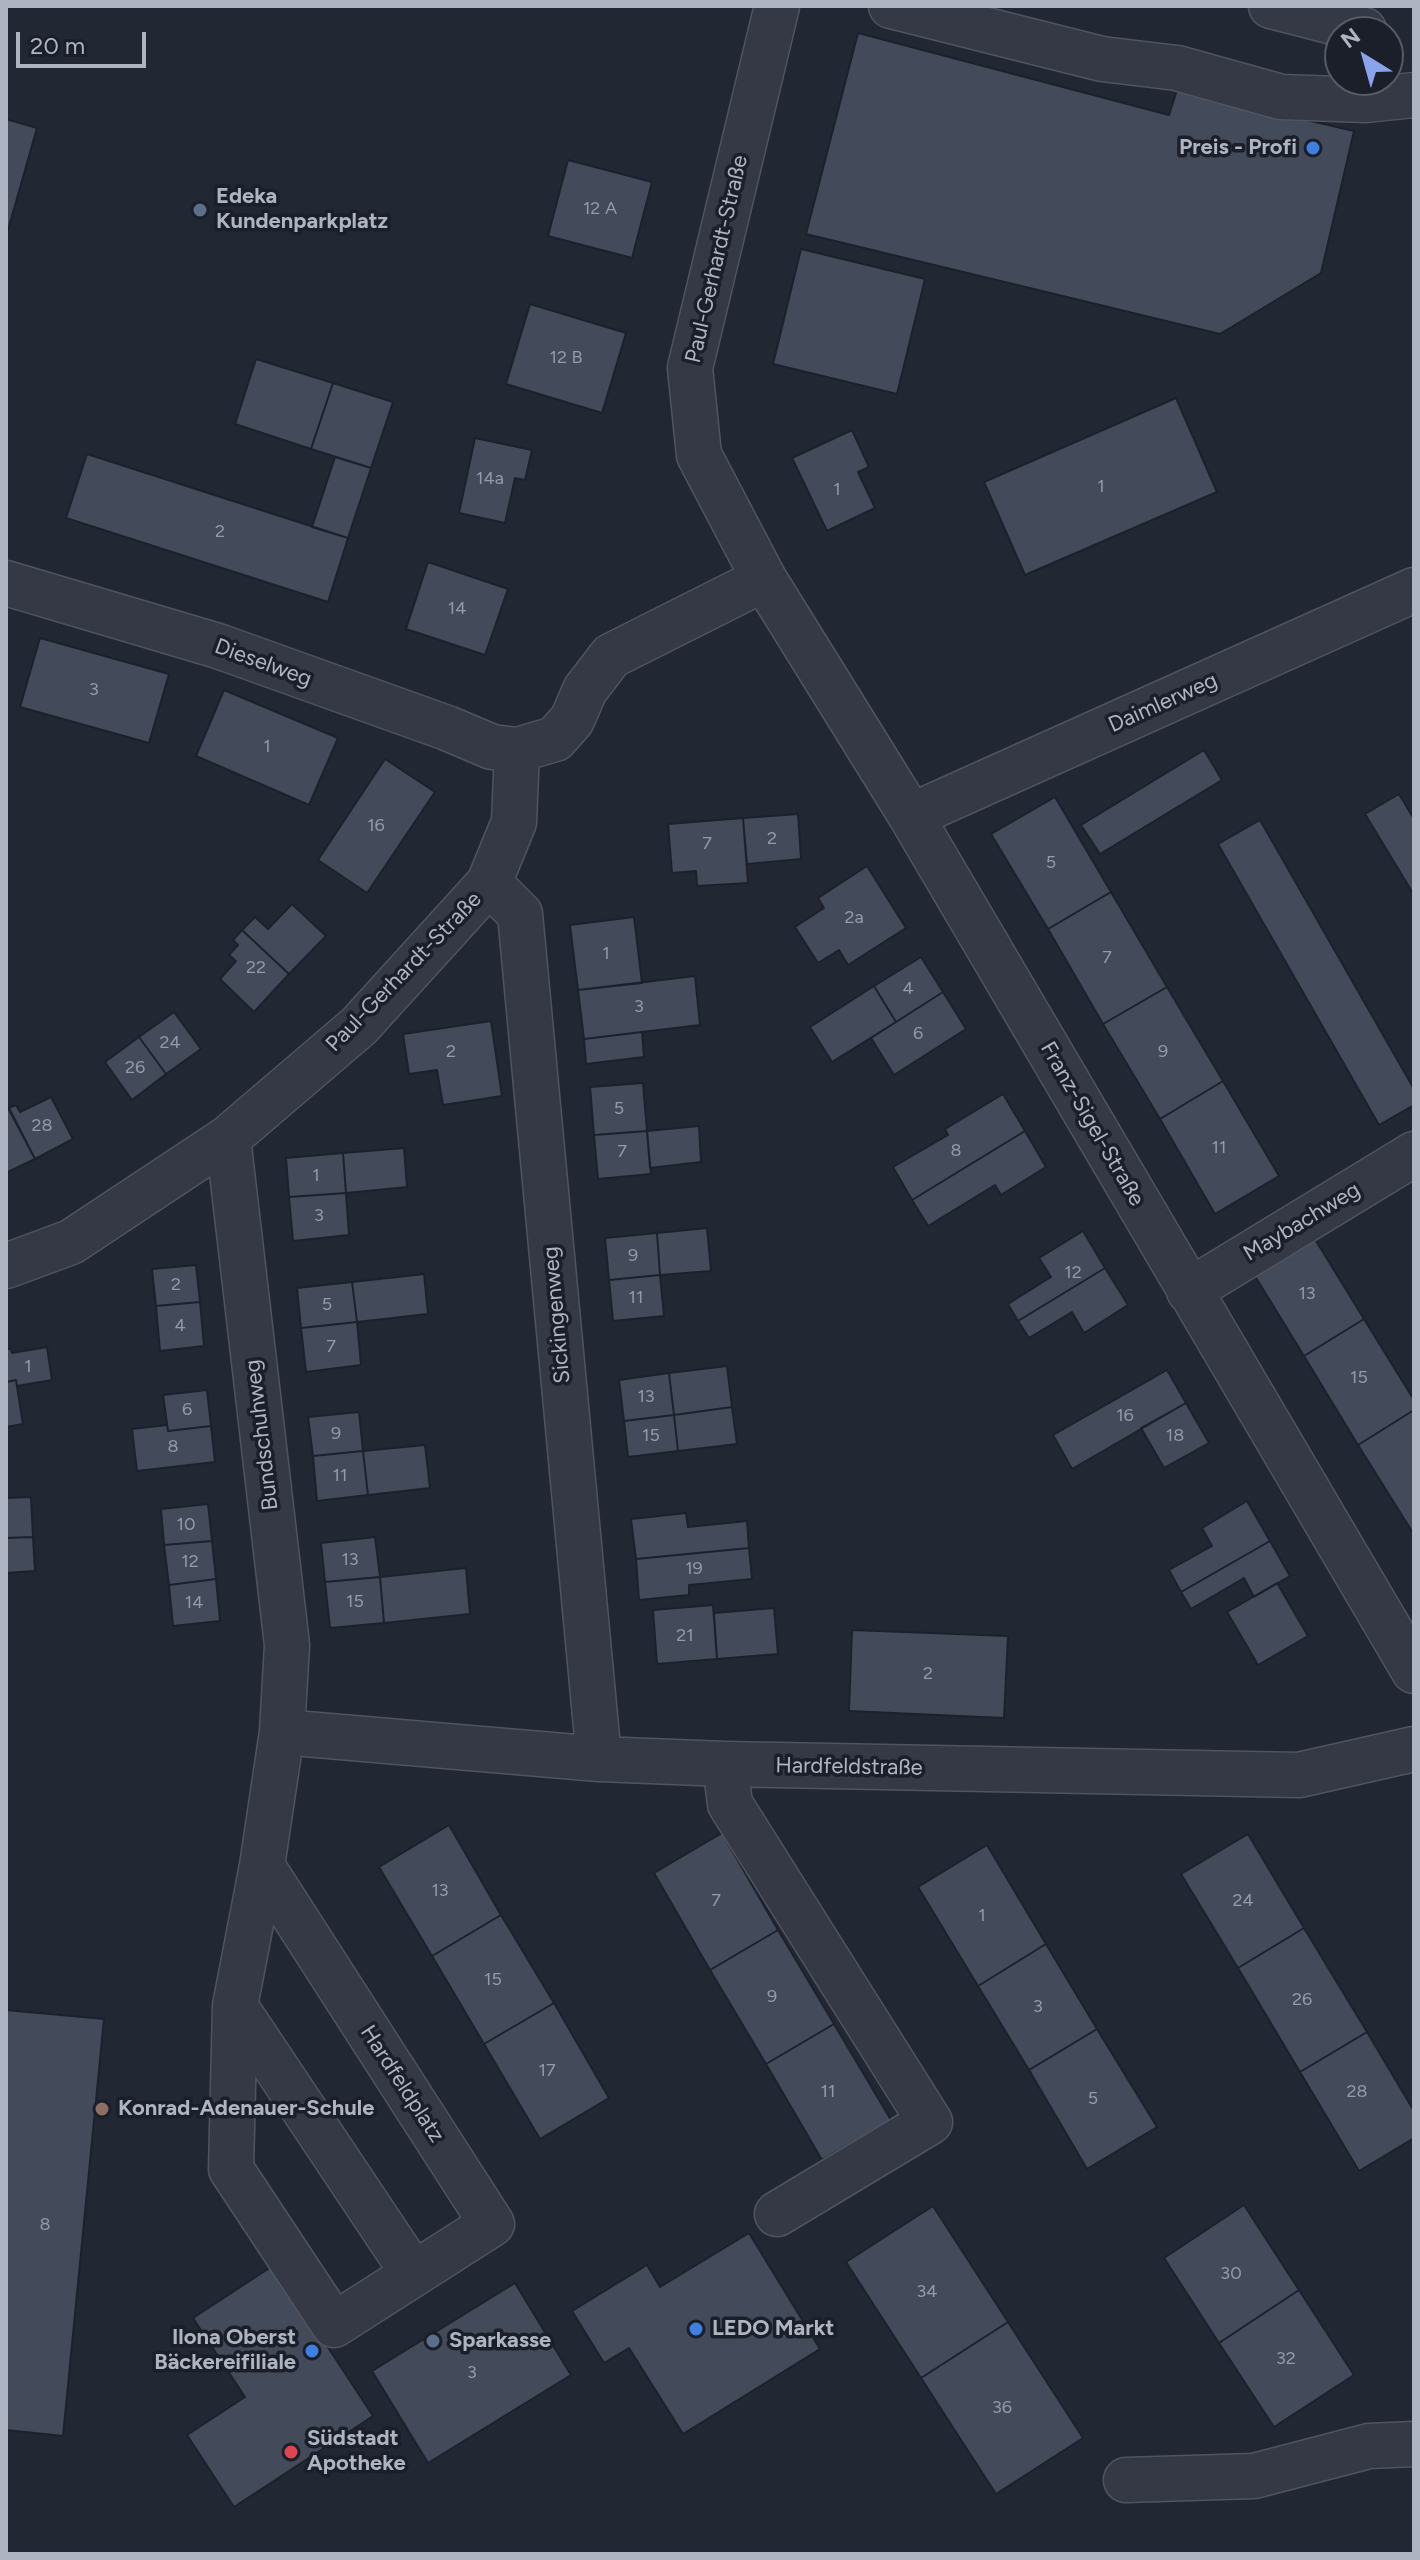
<!DOCTYPE html>
<meta charset="utf-8">
<style>
body{margin:0}
#map{position:relative;width:1420px;height:2560px;overflow:hidden;background:#222734;font-family:Figtree,sans-serif}
canvas{display:block}
.frame{position:absolute;inset:0;border:8px solid #afb4c2;pointer-events:none}
.north{position:absolute;left:1324px;top:16px;width:80px;height:80px;box-sizing:border-box;background:#1a1f2a;border:2px solid #565b67;border-radius:50%;rotate:323deg;font-size:22px;font-weight:700;line-height:32px;text-align:center;color:#afb4c2}
.north::after{content:'';display:block;margin:auto;width:28px;height:36px;background:#89a3ed;clip-path:polygon(50% 0,100% 100%,50% 72%,0 100%)}
.scale{position:absolute;left:16px;top:32px;width:130px;height:36px;box-sizing:border-box;border:4px solid #afb4c2;border-top:0;padding-left:10px;font-size:24px;line-height:28px;white-space:nowrap;color:#afb4c2;-webkit-text-stroke:6px #1a1f2a;paint-order:stroke}
</style>
<div id="map">
<canvas width="1420" height="2560"></canvas>
<div class="frame"></div>
<div class="north">N</div>
<div class="scale">20 m</div>
</div>
<script>
const g = document.querySelector('canvas').getContext('2d');
g.lineJoin = 'round';
function paint(path, color) {
  g.fillStyle = color;
  g.fill(path, 'evenodd');
}
function poly(rows) {
  const path = new Path2D();
  for (const r of rows) {
    path.moveTo(r[0], r[1]);
    for (let i = 2; i < r.length; i += 2) path.lineTo(r[i], r[i + 1]);
  }
  return path;
}
function trace(path, color, width, dash) {
  g.strokeStyle = color;
  g.lineWidth = width;
  g.lineCap = dash ? 'butt' : 'round';
  g.setLineDash(dash || []);
  g.stroke(path);
}
function drawText(font, color, halo, rows, align = 'center') {
  g.font = font + ' Figtree,sans-serif';
  g.lineWidth = 7;
  g.setLineDash([]);
  g.textBaseline = 'middle';
  g.strokeStyle = halo;
  g.fillStyle = color;
  for (const [text, x, y, turn = 0] of rows) {
    g.save();
    g.translate(x, y);
    g.rotate((+turn || 0) * Math.PI / 180);
    g.textAlign = isNaN(turn) ? turn : align;
    if (halo) g.strokeText(text, 0, 0);
    g.fillText(text, 0, 0);
    g.restore();
  }
}
const building = poly([
 [858,33,1169,115,1177,90,1354,131,1321,273,1220,334,806,234,858,33],
 [6,119,37,128,8,230,6,230,6,119],
 [568,160,652,182,632,258,548,236,568,160],
 [801,249,925,279,897,394,773,364,801,249],
 [530,304,626,333,602,413,506,384,530,304],
 [256,359,333,383,311,449,235,424,256,359],
 [333,383,393,402,371,468,311,449,333,383],
 [1176,398,1217,492,1025,575,984,482,1176,398],
 [852,430,869,467,858,472,875,508,827,531,792,458,852,430],
 [475,438,532,450,525,480,515,478,505,523,459,513,475,438],
 [87,454,348,538,328,602,66,518,87,454],
 [335,457,371,468,348,538,312,527,335,457],
 [428,562,508,589,485,655,406,629,428,562],
 [40,638,169,674,149,743,20,707,40,638],
 [224,690,338,738,309,805,196,756,224,690],
 [1204,750,1222,780,1100,854,1081,825,1204,750],
 [385,759,435,792,367,893,318,860,385,759],
 [1399,794,1414,819,1414,895,1365,814,1399,794],
 [1055,797,1111,892,1048,929,991,834,1055,797],
 [798,814,801,859,747,864,743,818,798,814],
 [743,818,748,883,697,886,696,871,672,873,668,824,743,818],
 [1260,820,1414,1089,1414,1105,1379,1125,1218,844,1260,820],
 [867,866,906,928,848,965,839,950,818,963,795,927,824,908,818,898,867,866],
 [1111,892,1167,987,1103,1024,1048,929,1111,892],
 [292,904,326,936,289,974,242,930,255,917,268,929,292,904],
 [634,917,642,983,578,990,570,925,634,917],
 [242,930,289,974,254,1012,220,979,236,961,229,955,238,945,233,940,242,930],
 [921,957,943,992,896,1022,874,986,921,957],
 [695,976,700,1025,584,1039,578,990,695,976],
 [874,986,896,1022,832,1062,810,1027,874,986],
 [1167,987,1223,1081,1160,1119,1103,1024,1167,987],
 [943,992,966,1029,894,1075,871,1038,943,992],
 [174,1012,201,1049,166,1074,139,1037,174,1012],
 [491,1021,502,1096,443,1105,437,1070,409,1074,403,1034,491,1021],
 [642,1032,644,1057,586,1064,584,1039,642,1032],
 [139,1037,166,1074,132,1100,105,1062,139,1037],
 [1223,1081,1279,1176,1215,1214,1160,1119,1223,1081],
 [643,1083,647,1131,594,1135,590,1087,643,1083],
 [1003,1094,1025,1131,912,1200,893,1167,948,1135,945,1129,1003,1094],
 [51,1097,73,1139,35,1159,9,1108,16,1105,20,1112,51,1097],
 [6,1104,35,1159,6,1173,6,1104],
 [699,1126,701,1162,650,1168,647,1131,699,1126],
 [647,1131,651,1174,598,1179,594,1135,647,1131],
 [1025,1131,1046,1167,1001,1195,995,1185,928,1226,912,1200,1025,1131],
 [404,1148,407,1187,346,1193,343,1153,404,1148],
 [343,1153,346,1193,289,1197,286,1158,343,1153],
 [346,1193,349,1235,293,1241,289,1197,346,1193],
 [707,1228,711,1271,660,1275,657,1233,707,1228],
 [1083,1231,1105,1268,1018,1321,1008,1304,1051,1277,1039,1258,1083,1231],
 [1310,1231,1364,1319,1304,1356,1250,1268,1310,1231],
 [657,1233,660,1275,609,1280,605,1238,657,1233],
 [196,1265,200,1302,156,1306,152,1269,196,1265],
 [1105,1268,1128,1305,1084,1333,1072,1312,1029,1338,1018,1321,1105,1268],
 [424,1274,428,1314,357,1322,352,1282,424,1274],
 [660,1275,664,1316,613,1321,609,1280,660,1275],
 [352,1282,357,1322,301,1328,297,1288,352,1282],
 [200,1302,204,1346,160,1351,156,1306,200,1302],
 [1364,1319,1414,1400,1414,1410,1358,1445,1304,1356,1364,1319],
 [357,1322,361,1365,306,1372,301,1328,357,1322],
 [47,1347,52,1380,17,1386,16,1380,6,1382,6,1349,11,1349,12,1353,47,1347],
 [727,1366,732,1407,674,1415,669,1373,727,1366],
 [1167,1370,1186,1403,1072,1469,1053,1435,1167,1370],
 [669,1373,674,1415,624,1421,619,1380,669,1373],
 [16,1380,23,1424,6,1427,6,1382,16,1380],
 [207,1390,211,1426,168,1431,163,1395,207,1390],
 [1186,1403,1209,1443,1164,1468,1141,1428,1186,1403],
 [732,1407,737,1444,678,1451,674,1415,732,1407],
 [1414,1410,1414,1532,1413,1533,1358,1445,1414,1410],
 [359,1412,363,1451,313,1456,308,1417,359,1412],
 [674,1415,678,1451,628,1457,624,1421,674,1415],
 [167,1425,168,1431,211,1426,215,1462,137,1471,132,1429,167,1425],
 [425,1445,430,1488,368,1495,363,1451,425,1445],
 [363,1451,368,1495,317,1501,313,1456,363,1451],
 [31,1497,33,1537,6,1538,6,1498,31,1497],
 [1247,1501,1270,1541,1181,1592,1169,1570,1212,1546,1202,1528,1247,1501],
 [208,1504,212,1541,164,1545,161,1509,208,1504],
 [686,1513,688,1527,747,1521,749,1548,636,1559,631,1519,686,1513],
 [33,1537,35,1571,6,1573,6,1538,33,1537],
 [375,1537,380,1577,325,1582,321,1543,375,1537],
 [212,1541,216,1579,169,1585,164,1545,212,1541],
 [1270,1541,1290,1576,1254,1597,1244,1578,1191,1609,1181,1592,1270,1541],
 [749,1548,752,1579,689,1585,689,1595,639,1600,636,1559,749,1548],
 [466,1568,470,1614,384,1623,380,1577,466,1568],
 [380,1577,384,1623,330,1628,325,1582,380,1577],
 [216,1579,220,1621,173,1626,169,1585,216,1579],
 [1277,1583,1308,1636,1258,1665,1227,1612,1277,1583],
 [713,1605,717,1659,657,1664,653,1610,713,1605],
 [774,1608,778,1654,717,1659,714,1613,774,1608],
 [852,1630,1008,1636,1004,1718,849,1711,852,1630],
 [449,1825,501,1915,432,1956,379,1867,449,1825],
 [722,1833,778,1930,710,1970,654,1873,722,1833],
 [1248,1834,1304,1928,1238,1968,1181,1874,1248,1834],
 [987,1845,1046,1944,978,1986,918,1887,987,1845],
 [501,1915,554,2003,484,2044,432,1956,501,1915],
 [1304,1928,1367,2032,1300,2072,1238,1968,1304,1928],
 [778,1930,834,2024,766,2064,710,1970,778,1930],
 [1046,1944,1097,2029,1029,2070,978,1986,1046,1944],
 [554,2003,609,2098,540,2139,484,2044,554,2003],
 [6,2010,104,2019,63,2436,6,2430,6,2010],
 [834,2024,891,2120,822,2160,766,2064,834,2024],
 [1097,2029,1157,2127,1087,2169,1029,2070,1097,2029],
 [1367,2032,1414,2111,1414,2138,1359,2171,1300,2072,1367,2032],
 [1244,2205,1299,2290,1219,2343,1164,2258,1244,2205],
 [933,2206,1008,2322,921,2378,846,2262,933,2206],
 [749,2233,820,2349,683,2434,629,2348,604,2363,572,2311,647,2265,660,2287,749,2233],
 [274,2265,373,2416,234,2507,187,2435,245,2397,193,2318,274,2265],
 [515,2283,571,2375,428,2463,372,2371,515,2283],
 [1299,2290,1354,2375,1274,2427,1219,2343,1299,2290],
 [1008,2322,1083,2438,996,2494,921,2378,1008,2322]
]);
paint(building, '#434a59');
trace(building, '#1c212c', 2);
const minor = poly([
 [777,6,690,368,699,455,764,579,911,816,1414,1671],
 [891,6,1102,59,1177,68,1281,97,1366,100,1414,95],
 [1271,6,1364,30],
 [6,583,218,646,447,728,492,747,517,750,555,739,572,720,585,690,611,656,764,579],
 [911,816,1414,590],
 [489,883,520,914,599,1759],
 [228,1138,287,1645,282,1732,262,1866,235,2006,231,2169,334,2325,492,2224,262,1866],
 [6,1266,71,1242,228,1138,359,1026,489,883,514,822,517,750],
 [1189,1291,1414,1154],
 [282,1732,599,1759,725,1764,1299,1775,1414,1749],
 [725,1764,730,1804,930,2122,777,2214],
 [235,2006,413,2273],
 [1126,2480,1254,2476,1369,2446,1414,2444]
]);
trace(minor, '#4f5460', 47);
trace(minor, '#353945', 44);
for (const [x, y, r, color] of [
 [1313,148,8,"#3f7fe0"],
 [200,210,8,"#5c6f8a"],
 [102,2109,8,"#8d6e63"],
 [696,2329,8,"#3f7fe0"],
 [433,2341,8,"#5c6f8a"],
 [312,2351,8,"#3f7fe0"],
 [291,2452,8,"#e0444e"]
]) {
  const dot = new Path2D();
  dot.arc(x, y, r, 0, 2 * Math.PI);
  g.fillStyle = color;
  g.fill(dot);
  trace(dot, '#1a1f2a', 3);
}
drawText('18px', '#949aa8', null, [
 ["12 A",600,209],
 ["12 B",566,358],
 ["14a",490,479],
 ["1",1101,487],
 ["1",837,490],
 ["2",220,532],
 ["14",457,609],
 ["3",94,690],
 ["1",267,747],
 ["16",376,826],
 ["2",772,839],
 ["7",707,844],
 ["5",1051,863],
 ["2a",854,918],
 ["1",606,954],
 ["7",1107,958],
 ["22",256,968],
 ["4",908,989],
 ["3",639,1007],
 ["6",918,1034],
 ["24",170,1043],
 ["2",451,1052],
 ["9",1163,1052],
 ["26",135,1068],
 ["5",619,1109],
 ["28",42,1126],
 ["11",1219,1148],
 ["8",956,1151],
 ["7",622,1152],
 ["1",316,1176],
 ["3",319,1216],
 ["9",633,1256],
 ["12",1073,1273],
 ["2",176,1285],
 ["13",1307,1294],
 ["11",636,1298],
 ["5",327,1305],
 ["4",180,1326],
 ["7",331,1347],
 ["1",28,1367],
 ["15",1359,1378],
 ["13",646,1397],
 ["6",187,1410],
 ["16",1125,1416],
 ["9",336,1434],
 ["15",651,1436],
 ["18",1175,1436],
 ["8",173,1447],
 ["11",340,1476],
 ["10",186,1525],
 ["13",350,1560],
 ["12",190,1562],
 ["19",694,1569],
 ["15",355,1602],
 ["14",194,1603],
 ["21",685,1636],
 ["2",928,1674],
 ["13",440,1891],
 ["7",716,1901],
 ["24",1243,1901],
 ["1",982,1916],
 ["15",493,1980],
 ["9",772,1997],
 ["26",1302,2000],
 ["3",1038,2007],
 ["17",547,2071],
 ["11",828,2092],
 ["28",1357,2092],
 ["5",1093,2099],
 ["8",45,2225],
 ["30",1231,2274],
 ["34",927,2292],
 ["32",1286,2359],
 ["3",472,2373],
 ["36",1002,2408]
]);
drawText('bold 22px', '#afb4c2', '#1a1f2a', [
 ["Preis - Profi",1297,148,"right"],
 ["Edeka",216,197],
 ["Kundenparkplatz",216,222],
 ["Konrad-Adenauer-Schule",118,2109],
 ["LEDO Markt",712,2329],
 ["Ilona Oberst",296,2338,"right"],
 ["Bäckereifiliale",296,2363,"right"],
 ["Sparkasse",449,2341],
 ["Südstadt",307,2439],
 ["Apotheke",307,2464]
], 'left');
drawText('22px', '#afb4c2', '#1a1f2a', [
 ["Paul-Gerhardt-Straße",717,259,-77],
 ["Dieselweg",263,663,20],
 ["Daimlerweg",1163,703,-24],
 ["Paul-Gerhardt-Straße",404,972,-46],
 ["Franz-Sigel-Straße",1092,1124,60],
 ["Maybachweg",1302,1222,-31],
 ["Sickingenweg",557,1315,-95],
 ["Bundschuhweg",262,1435,-97],
 ["Hardfeldstraße",849,1767,1],
 ["Hardfeldplatz",402,2084,57]
]);
</script>
